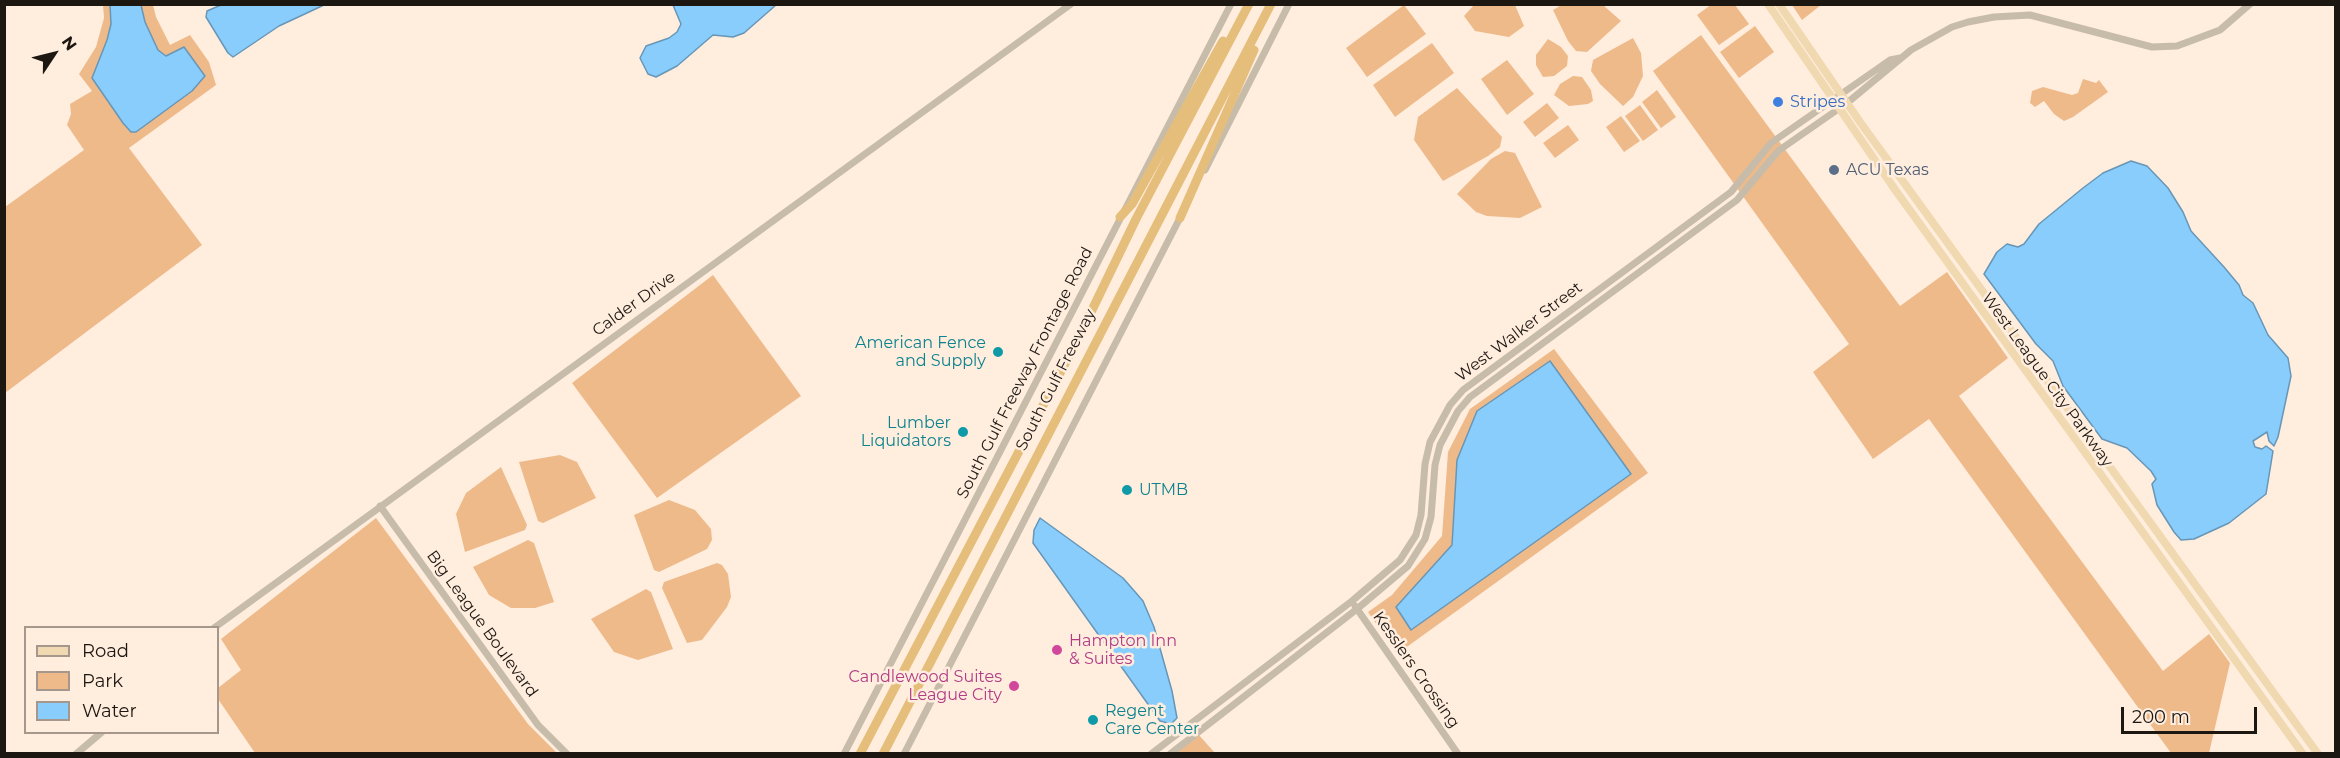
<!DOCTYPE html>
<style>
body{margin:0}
#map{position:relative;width:2340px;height:758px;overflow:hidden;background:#ffedde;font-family:Montserrat,sans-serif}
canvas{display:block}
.frame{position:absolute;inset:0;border:6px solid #1d1712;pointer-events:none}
.legend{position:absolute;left:24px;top:626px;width:195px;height:108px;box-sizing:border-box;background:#ffedde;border:2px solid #a5978c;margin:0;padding:8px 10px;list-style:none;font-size:18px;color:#1d1712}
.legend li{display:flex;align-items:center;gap:12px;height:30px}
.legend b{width:30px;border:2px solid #a5978c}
.north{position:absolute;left:24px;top:24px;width:60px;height:60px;-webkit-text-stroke:4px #ffedde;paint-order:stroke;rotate:55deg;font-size:16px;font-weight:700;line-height:24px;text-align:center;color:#1d1712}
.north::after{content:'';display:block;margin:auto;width:21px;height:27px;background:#1d1712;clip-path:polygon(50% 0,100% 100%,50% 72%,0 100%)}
.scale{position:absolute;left:2121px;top:707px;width:136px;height:27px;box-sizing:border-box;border:3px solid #1d1712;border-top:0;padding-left:8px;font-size:18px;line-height:21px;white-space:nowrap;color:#1d1712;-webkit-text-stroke:4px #ffedde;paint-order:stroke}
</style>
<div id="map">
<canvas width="2340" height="758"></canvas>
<div class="frame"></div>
<ul class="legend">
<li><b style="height:8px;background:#f0d8b0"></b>Road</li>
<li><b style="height:16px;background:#efba8a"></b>Park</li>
<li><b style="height:16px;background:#88cdfc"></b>Water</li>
</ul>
<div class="north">N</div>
<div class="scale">200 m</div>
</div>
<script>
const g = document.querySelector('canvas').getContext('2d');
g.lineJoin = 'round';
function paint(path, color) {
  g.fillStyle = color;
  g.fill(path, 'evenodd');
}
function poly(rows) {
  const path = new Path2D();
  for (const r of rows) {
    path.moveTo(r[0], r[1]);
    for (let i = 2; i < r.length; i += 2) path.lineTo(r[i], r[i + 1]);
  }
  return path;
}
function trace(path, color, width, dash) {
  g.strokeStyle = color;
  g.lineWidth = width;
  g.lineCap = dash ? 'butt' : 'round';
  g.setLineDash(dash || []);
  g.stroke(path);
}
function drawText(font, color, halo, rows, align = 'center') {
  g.font = font + ' Montserrat,sans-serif';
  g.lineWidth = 5;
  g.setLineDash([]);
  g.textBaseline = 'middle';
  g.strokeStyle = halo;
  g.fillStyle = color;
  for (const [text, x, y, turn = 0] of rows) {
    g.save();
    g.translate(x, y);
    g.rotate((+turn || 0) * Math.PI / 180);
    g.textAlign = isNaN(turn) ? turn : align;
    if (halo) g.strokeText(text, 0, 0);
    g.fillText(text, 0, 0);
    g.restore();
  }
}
paint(poly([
 [1563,4,1603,5,1621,21,1587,52,1576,51,1568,41,1553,10],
 [1712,4,1735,5,1749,24,1719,45,1697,15],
 [103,5,153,5,156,17,170,45,190,35,209,62,216,85,129,148,202,245,5,393,5,207,84,150,67,125,71,114,70,104,92,91,79,74,96,47,104,18],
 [1404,5,1426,34,1367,77,1346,48],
 [1474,5,1515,5,1524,26,1509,37,1475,31,1464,16],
 [1792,5,1821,5,1802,20],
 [1755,26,1774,52,1739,78,1720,52],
 [1701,35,1900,306,1947,272,2008,358,1959,396,2163,671,2209,634,2230,663,2209,753,2171,753,1929,419,1873,459,1813,372,1849,344,1653,71],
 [1633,38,1641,53,1643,76,1633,97,1623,106,1600,84,1591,71,1593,60],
 [1548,39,1561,47,1568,56,1567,66,1554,76,1543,77,1536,65,1536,55],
 [1432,43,1454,73,1395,117,1373,85],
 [1507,60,1534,94,1507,115,1481,79],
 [1573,76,1582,77,1591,90,1593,101,1588,104,1569,106,1554,95,1560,84],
 [2083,79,2096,83,2099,80,2108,92,2073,117,2064,121,2054,114,2044,101,2035,107,2030,103,2032,91,2043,87,2072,95,2078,93],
 [1457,88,1502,137,1500,147,1488,156,1443,181,1414,140,1418,117],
 [1657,90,1676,117,1661,128,1642,102],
 [1547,103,1559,118,1535,137,1523,122],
 [1640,105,1658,130,1643,141,1625,116],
 [1621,116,1640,141,1624,152,1606,127],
 [1568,125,1579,140,1555,158,1543,143],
 [1505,151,1515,153,1542,207,1520,218,1487,216,1476,212,1457,194,1491,159],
 [713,275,801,396,657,498,572,383],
 [1554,349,1648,473,1397,654,1368,612,1392,595,1442,536,1448,452,1470,409],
 [560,455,577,462,596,498,543,523,538,521,519,462],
 [501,467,527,525,525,530,465,552,456,514,466,493],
 [669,500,695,510,711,529,712,540,707,549,659,572,654,570,634,515],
 [376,518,528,724,557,753,255,753,218,699,218,688,241,670,221,639],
 [528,540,534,543,554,602,535,608,511,608,489,595,473,567],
 [717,563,722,565,728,574,731,597,727,607,702,640,687,643,662,588,664,582],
 [646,589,651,592,673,649,638,660,614,652,591,619],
 [1198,734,1215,753,1173,754]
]), '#efba8a');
const water = poly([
 [110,5,141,5,145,22,158,50,166,56,184,47,205,76,192,91,136,132,131,132,123,123,92,78,107,40,111,24,110,5],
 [221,5,221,4,324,5,279,26,233,57,228,53,206,17,207,11,221,5],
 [673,5,776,5,744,33,733,37,713,35,677,66,656,77,648,74,640,58,646,46,669,38,677,32,681,24,673,5],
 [2131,161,2147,166,2168,188,2183,212,2191,231,2224,267,2239,285,2243,295,2253,303,2268,335,2288,358,2291,376,2278,437,2274,446,2269,441,2267,432,2253,441,2255,447,2262,449,2266,446,2273,451,2266,494,2229,523,2194,539,2181,540,2174,532,2157,505,2152,484,2156,479,2151,471,2127,448,2102,439,2063,386,2053,361,2036,344,1984,274,1997,252,2007,244,2018,247,2024,244,2039,224,2083,188,2103,173,2131,161],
 [1550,361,1631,474,1411,630,1396,607,1452,545,1457,460,1477,411,1550,361],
 [1040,518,1123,578,1143,601,1154,627,1172,691,1177,718,1171,724,1160,721,1033,543,1034,530,1040,518]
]);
paint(water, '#88cdfc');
trace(water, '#6896b6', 1.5);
trace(poly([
 [1205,170,1289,4],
 [380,506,538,725,567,754],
 [1355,606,1458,754],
 [214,628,1071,4],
 [76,754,102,732],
 [844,754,1231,4],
 [904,754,1182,214],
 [1151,754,1352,601,1400,560,1416,535,1421,515,1425,464,1430,442,1450,405,1463,390,1731,192,1771,143,1890,60,1900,58],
 [1170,754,1357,609,1408,566,1425,539,1431,517,1435,465,1440,445,1458,411,1470,397,1737,200,1778,151,1847,103,1911,50,1952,27,1968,22,1994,17,2030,15,2152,47,2177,46,2220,30,2250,4]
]), '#c7bcaa', 7);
trace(poly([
 [1768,4,1896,191,2303,754],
 [1779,4,1860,122,2318,754]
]), '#f0d8b0', 8);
trace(poly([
 [1120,217,1132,204,1223,41],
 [1180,218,1254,50],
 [860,754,1079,337,1136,219,1249,4],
 [883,754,1271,4]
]), '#e6be7b', 9);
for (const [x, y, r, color] of [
 [1778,102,6,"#3f7fe0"],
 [1834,170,6,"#5c6f8a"],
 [998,352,6,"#0f9aa8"],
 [963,432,6,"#0f9aa8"],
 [1127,490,6,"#0f9aa8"],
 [1057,650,6,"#d1479c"],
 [1014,686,6,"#d1479c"],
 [1093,720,6,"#0f9aa8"]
]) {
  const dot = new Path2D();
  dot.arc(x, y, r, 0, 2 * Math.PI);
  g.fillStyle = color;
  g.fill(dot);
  trace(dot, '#ffedde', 2);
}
drawText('16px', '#366cbe', '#ffedde', [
 ["Stripes",1790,102]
], 'left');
drawText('16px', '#4e5e75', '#ffedde', [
 ["ACU Texas",1846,170]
], 'left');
drawText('16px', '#1d1712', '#ffedde', [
 ["Calder Drive",634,304,-36],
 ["West Walker Street",1519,332,-37],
 ["South Gulf Freeway Frontage Road",1025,373,-63],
 ["South Gulf Freeway",1056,380,-63],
 ["West League City Parkway",2047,380,54],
 ["Big League Boulevard",482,624,54],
 ["Kesslers Crossing",1416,670,55]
]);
drawText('16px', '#0d838f', '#ffedde', [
 ["American Fence",986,343],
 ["and Supply",986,361],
 ["Lumber",951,423],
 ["Liquidators",951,441],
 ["UTMB",1139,490,"left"],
 ["Regent",1105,711,"left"],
 ["Care Center",1105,729,"left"]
], 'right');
drawText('16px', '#b23c85', '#ffedde', [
 ["Hampton Inn",1069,641],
 ["& Suites",1069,659],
 ["Candlewood Suites",1002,677,"right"],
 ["League City",1002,695,"right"]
], 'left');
</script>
